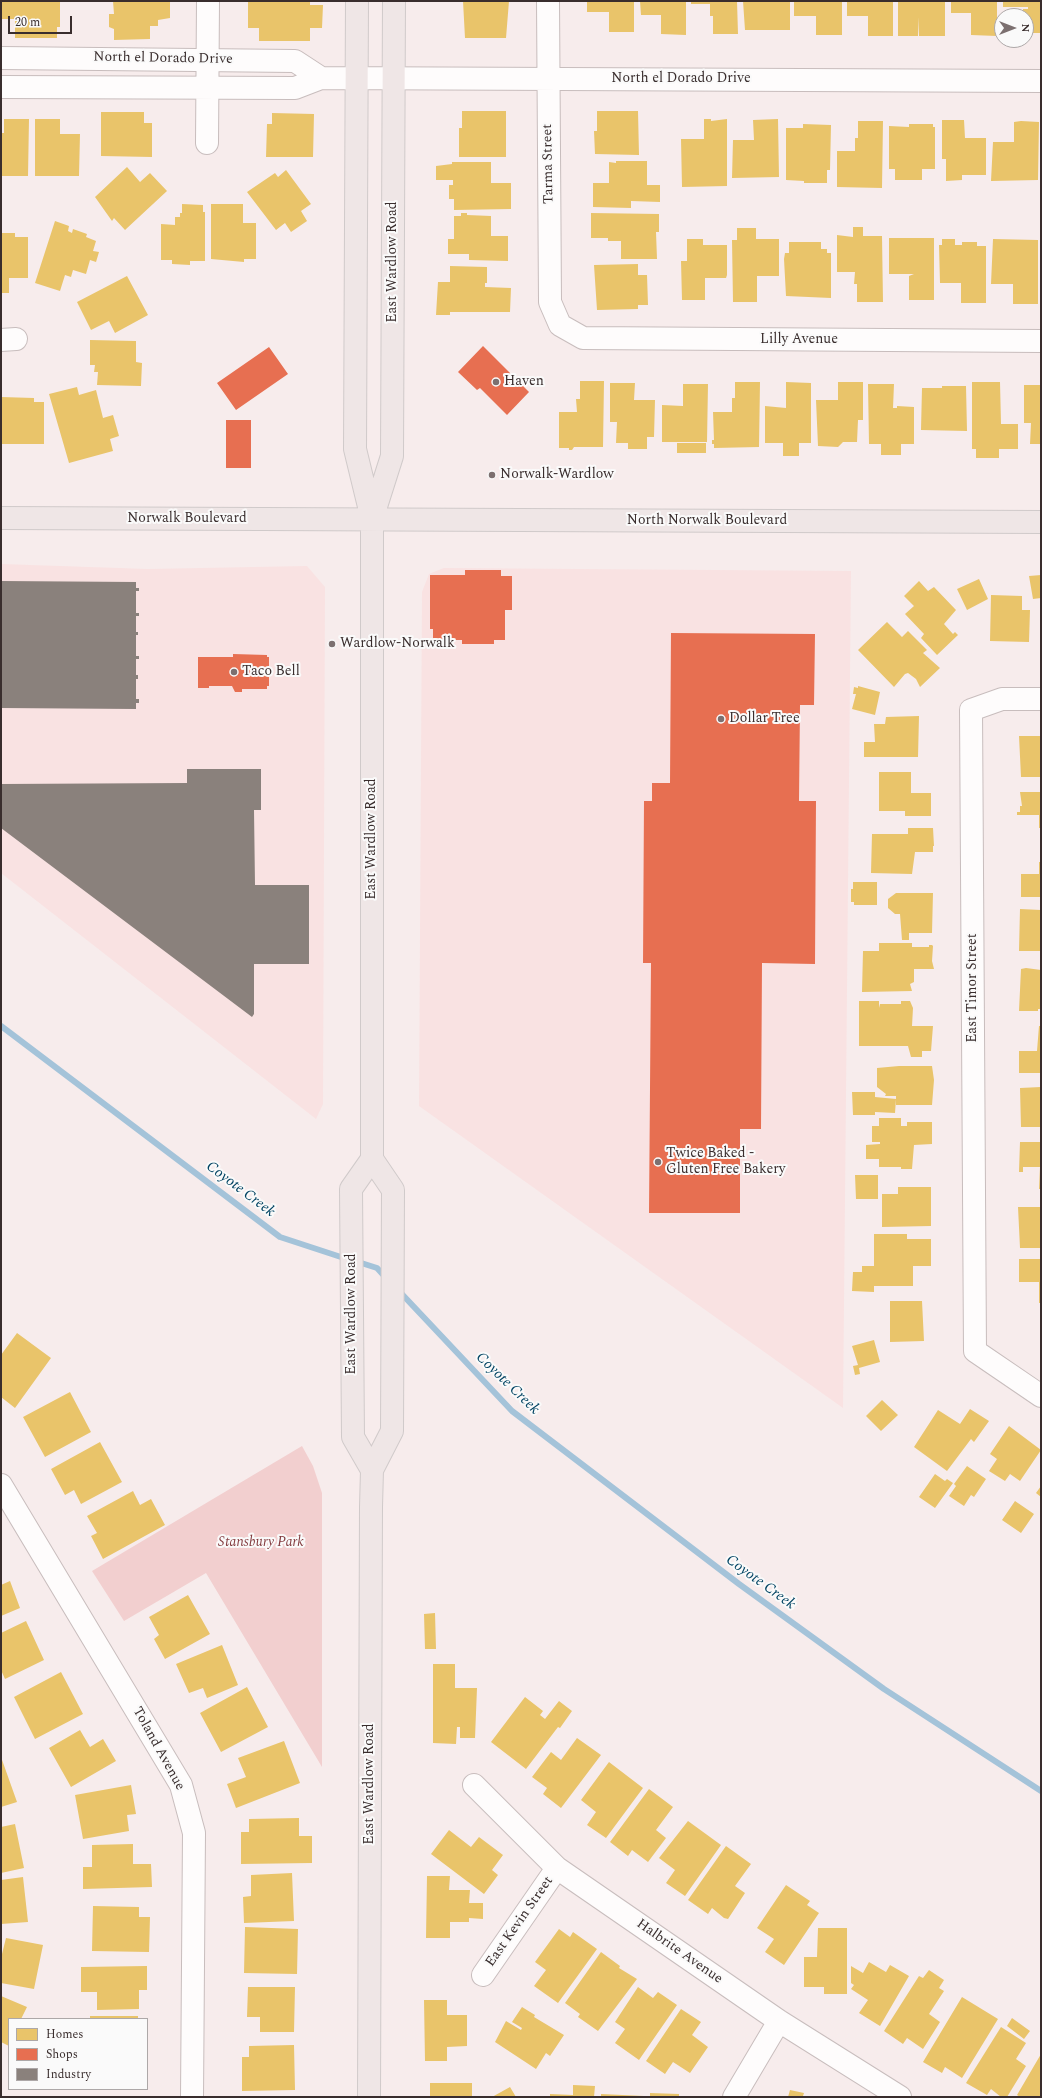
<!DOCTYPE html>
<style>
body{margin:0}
#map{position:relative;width:1042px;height:2098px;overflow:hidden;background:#f7ecec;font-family:Spectral,serif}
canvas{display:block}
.frame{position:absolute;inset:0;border:2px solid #392d2d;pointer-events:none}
.legend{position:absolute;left:8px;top:2018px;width:140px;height:72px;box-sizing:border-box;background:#fafafa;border:1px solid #ada8a8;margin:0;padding:5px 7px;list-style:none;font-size:12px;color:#392d2d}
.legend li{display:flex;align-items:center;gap:8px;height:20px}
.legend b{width:20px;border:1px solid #ada8a8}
.north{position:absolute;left:994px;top:8px;width:40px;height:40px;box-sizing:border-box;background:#fafafa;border:1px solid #ada8a8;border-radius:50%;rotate:90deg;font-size:11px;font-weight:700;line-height:16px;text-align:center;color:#392d2d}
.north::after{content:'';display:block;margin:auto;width:14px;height:18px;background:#7c7070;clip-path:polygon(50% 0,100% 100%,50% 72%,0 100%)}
.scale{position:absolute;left:8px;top:16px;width:64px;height:18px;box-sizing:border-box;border:2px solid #392d2d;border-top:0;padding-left:5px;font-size:12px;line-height:14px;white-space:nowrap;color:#392d2d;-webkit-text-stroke:3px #fafafa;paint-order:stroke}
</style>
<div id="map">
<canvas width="1042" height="2098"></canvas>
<div class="frame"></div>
<ul class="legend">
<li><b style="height:11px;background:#e9c46a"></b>Homes</li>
<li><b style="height:11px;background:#e76f51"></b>Shops</li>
<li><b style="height:11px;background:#8a817c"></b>Industry</li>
</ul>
<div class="north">N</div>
<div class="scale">20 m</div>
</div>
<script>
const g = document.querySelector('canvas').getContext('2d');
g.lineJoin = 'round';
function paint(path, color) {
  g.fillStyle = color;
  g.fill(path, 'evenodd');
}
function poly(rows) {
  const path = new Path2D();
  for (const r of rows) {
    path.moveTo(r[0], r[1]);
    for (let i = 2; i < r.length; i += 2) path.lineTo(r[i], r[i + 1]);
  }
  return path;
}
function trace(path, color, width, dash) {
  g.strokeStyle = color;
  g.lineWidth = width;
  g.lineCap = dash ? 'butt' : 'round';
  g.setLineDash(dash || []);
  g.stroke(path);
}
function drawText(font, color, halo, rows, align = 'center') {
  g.font = font + ' Spectral,serif';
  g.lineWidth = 4;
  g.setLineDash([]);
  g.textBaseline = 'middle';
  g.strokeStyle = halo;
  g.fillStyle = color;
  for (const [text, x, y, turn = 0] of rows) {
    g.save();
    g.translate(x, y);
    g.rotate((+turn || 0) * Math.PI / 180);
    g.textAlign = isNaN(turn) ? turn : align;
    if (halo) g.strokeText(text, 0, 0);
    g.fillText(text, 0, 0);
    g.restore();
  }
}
paint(poly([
 [1,564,148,569,307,566,325,587,323,1104,316,1119,1,873],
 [444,568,851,571,843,1408,419,1106,422,592,429,574]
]), '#f9e2e2');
paint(poly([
 [302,1446,313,1466,322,1493,322,1767,206,1573,124,1621,92,1571]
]), '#f2cfcf');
paint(poly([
 [1,1,60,1,60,27,57,27,57,38,15,38,15,19,1,19],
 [113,1,170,1,170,18,158,20,158,26,150,26,150,39,114,40,114,29,109,27,109,14,114,14],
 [248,1,310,1,310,5,323,5,322,28,310,28,310,41,259,41,259,28,248,28],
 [463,1,509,1,506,38,465,38],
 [587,1,634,1,634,32,609,32,609,12,587,12],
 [640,1,686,1,686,35,661,34,661,15,641,15],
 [691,1,737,1,738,34,713,34,713,16,710,16,710,4,691,4],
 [743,1,790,1,790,30,745,30],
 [794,1,842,1,842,35,816,35,816,16,794,16],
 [847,1,893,1,893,36,868,36,868,16,847,16],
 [898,1,945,1,945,36,919,36,919,17,918,36,898,36],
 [951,1,997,1,997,36,971,35,971,13,951,13],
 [1003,1,1041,1,1041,33,1026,33,1026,16,1023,16,1023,9,1028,9,1028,7,1003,7],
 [462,111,506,111,506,157,459,157,459,128,462,128],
 [597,111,638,111,639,155,595,154,594,131,597,131],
 [101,112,144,112,144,123,152,123,152,157,101,156],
 [272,113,314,114,313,157,266,157,267,124,272,124],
 [4,119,29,119,28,176,1,176,1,133,4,133],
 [35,119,60,119,60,134,80,134,79,176,35,176],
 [704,119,711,119,711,121,727,119,727,186,682,187,681,139,704,139],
 [778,119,779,177,732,178,733,140,754,140,753,120],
 [942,120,964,120,965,138,986,138,986,175,962,175,962,180,946,181,946,159,942,159],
 [858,121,883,121,882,188,837,187,837,151,855,151,855,138,858,138],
 [1021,121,1039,122,1038,180,991,181,993,142,1014,142,1014,122],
 [803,124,831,125,830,170,827,170,827,183,804,183,804,181,786,180,786,128,803,128],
 [909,124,933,124,933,127,935,127,935,169,922,169,922,180,895,180,895,169,889,169,889,126,909,127],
 [616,161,647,161,647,185,660,185,660,202,631,201,631,208,593,207,593,183,609,183,609,162,616,163],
 [452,162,491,162,491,183,511,183,511,209,454,210,454,199,449,199,449,185,453,185,453,180,436,180,436,166,452,164],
 [127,167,140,182,150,173,167,191,125,230,114,218,112,221,95,197],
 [286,170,311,204,301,211,307,221,291,232,285,223,276,230,247,192,275,173,278,177],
 [182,204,203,205,203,212,205,212,205,261,190,261,190,265,172,264,172,260,161,260,161,224,175,225,175,217,180,217,180,213,182,213],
 [211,204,243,204,243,223,256,223,256,259,244,259,244,262,211,259],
 [461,213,467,213,467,215,491,216,491,236,508,236,508,261,469,260,469,254,448,254,448,239,454,239,454,216,461,216],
 [591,213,659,214,659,232,656,232,657,259,621,259,621,241,608,241,608,238,591,238],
 [55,221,69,226,68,231,72,233,73,229,87,234,86,237,96,241,93,251,99,252,96,262,90,260,86,274,73,270,71,277,65,275,60,291,35,283],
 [853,227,863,227,863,236,882,236,883,302,857,302,857,284,854,284,855,272,837,272,837,235,853,237],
 [737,228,756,228,756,239,779,239,779,276,757,276,757,302,733,302,732,240,737,240],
 [1,233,15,233,15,237,28,237,28,278,9,278,9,293,1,293],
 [889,238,934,238,934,300,909,300,909,276,914,274,889,274],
 [687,239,703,239,703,245,727,245,727,275,726,278,705,278,705,300,682,300,681,261,687,261],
 [942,239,955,239,955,245,962,245,962,242,977,242,977,246,986,246,986,303,961,303,961,283,940,283,939,245,942,245],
 [993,239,1038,240,1038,304,1013,304,1013,284,991,284],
 [789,242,821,242,821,249,827,249,827,253,831,253,831,298,786,296,784,259,785,253,789,253],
 [638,264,638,275,647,275,648,305,638,305,638,309,597,310,594,265],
 [450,266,487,267,487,283,485,283,485,287,511,288,510,312,450,312,450,315,436,315,438,282,450,282],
 [127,276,148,315,115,333,109,321,91,330,77,302],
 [90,340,136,341,136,362,142,363,141,386,97,385,98,372,94,372,95,365,90,365],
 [580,381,604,381,603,447,574,447,572,450,569,450,569,448,559,448,559,412,577,412,576,399,580,399],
 [735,382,760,382,759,447,714,448,714,444,712,444,712,440,714,440,713,412,732,412,732,398,735,398],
 [786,382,811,383,811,443,799,443,799,456,783,456,783,443,765,443,765,406,786,408],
 [838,382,863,382,863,420,858,420,857,442,843,442,838,447,818,446,816,400,838,400],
 [972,382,1000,382,1001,424,1018,424,1018,449,999,449,999,458,976,458,976,449,972,449],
 [610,383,635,383,634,400,655,400,654,437,647,437,647,449,628,449,628,443,616,443,617,422,610,422],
 [683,384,708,384,707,442,662,442,662,405,683,406],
 [868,384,894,384,893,408,897,408,897,406,914,407,914,444,901,444,901,455,881,455,881,444,869,444],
 [1024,385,1041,385,1041,444,1030,444,1031,423,1024,423],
 [942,386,966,386,967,431,921,430,922,388,942,388],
 [77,387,79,395,96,390,103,418,113,415,119,436,110,439,113,451,69,463,49,394],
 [1,397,34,398,34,402,44,402,44,444,1,444],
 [677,443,706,443,706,453,677,453],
 [1041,575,1041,598,1033,599,1029,576],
 [979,579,988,599,967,610,957,589],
 [919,581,928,591,934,587,956,610,944,624,953,634,955,632,958,635,937,655,921,638,924,634,905,614,914,606,904,596],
 [991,595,1022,596,1022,610,1030,610,1029,642,990,641],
 [887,622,902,637,908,631,927,650,923,653,940,668,920,687,916,679,908,673,905,674,894,687,858,650],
 [858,686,880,692,875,715,852,709,856,694,853,694,854,687,858,688],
 [919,716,918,757,864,757,864,742,875,742,874,724,885,724,886,717],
 [1019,736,1041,736,1041,777,1021,777],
 [879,772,911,772,911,793,931,793,931,816,905,816,905,811,879,811],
 [1020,792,1041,792,1041,828,1039,828,1039,815,1017,815,1017,812,1020,812,1020,806,1022,806],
 [908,828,933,828,934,846,933,846,933,852,915,852,912,874,871,873,872,834,908,834],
 [1039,862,1041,862,1041,897,1021,897,1021,874,1039,874],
 [853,882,877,882,877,905,854,905,854,902,851,902,851,889,853,889],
 [896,893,933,893,932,933,909,933,909,940,902,940,900,914,895,914,888,908,888,899],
 [1020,909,1041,910,1041,951,1019,951],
 [879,943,912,943,912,947,929,947,929,945,932,945,933,946,932,961,934,969,914,969,914,982,910,984,912,991,862,992,863,951,879,951],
 [1026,968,1041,970,1041,1009,1038,1009,1038,1011,1019,1011,1021,969],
 [859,1001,879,1001,879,1008,880,1004,901,1004,901,1001,910,1001,913,1008,912,1026,933,1026,931,1051,922,1051,922,1057,911,1057,908,1046,859,1046],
 [1039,1026,1041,1026,1041,1073,1019,1073,1019,1051,1037,1051],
 [899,1066,932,1066,934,1080,932,1105,896,1105,896,1096,885,1096,886,1094,877,1087,877,1068],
 [1041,1087,1041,1127,1021,1127,1020,1088],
 [852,1092,875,1092,875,1097,896,1099,895,1113,875,1112,875,1115,853,1115],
 [879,1118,901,1118,901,1126,907,1126,907,1122,932,1122,932,1144,914,1145,912,1169,901,1169,901,1167,879,1167,879,1159,866,1159,866,1145,880,1144,880,1142,872,1142,872,1126,879,1126],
 [1020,1142,1041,1142,1041,1189,1039,1189,1040,1167,1023,1167,1023,1172,1019,1172],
 [855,1175,878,1175,878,1199,856,1199],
 [898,1187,931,1187,931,1226,882,1227,882,1194,898,1194],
 [1018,1207,1041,1207,1041,1248,1020,1248],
 [874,1234,907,1234,907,1239,931,1239,931,1266,913,1266,913,1286,874,1286,874,1292,852,1291,853,1272,862,1272,862,1266,874,1266],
 [1019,1259,1041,1259,1041,1303,1039,1303,1039,1282,1019,1282],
 [890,1301,922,1301,924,1341,890,1342],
 [17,1333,51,1358,15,1408,1,1397,1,1355],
 [874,1340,880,1362,859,1368,860,1374,855,1375,853,1366,858,1365,852,1346],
 [70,1392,91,1432,45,1457,23,1417],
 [882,1400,898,1415,881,1431,866,1416],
 [970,1409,989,1421,974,1442,971,1439,947,1471,914,1447,938,1410,960,1424],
 [1009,1426,1041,1450,1020,1481,1010,1474,1005,1481,989,1471,997,1459,990,1454],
 [100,1442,122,1482,81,1504,74,1490,65,1495,51,1469],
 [967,1466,986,1479,974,1497,971,1495,964,1506,949,1496,956,1486,954,1484],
 [935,1474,945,1481,947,1479,953,1483,935,1508,919,1497],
 [1041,1486,1041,1497,1036,1493],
 [133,1491,140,1505,151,1499,165,1525,103,1559,91,1536,97,1533,87,1516],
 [1015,1501,1034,1514,1021,1533,1002,1520],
 [10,1581,20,1608,1,1616,1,1585],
 [188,1595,210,1634,165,1659,154,1639,159,1635,149,1617],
 [435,1613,436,1649,425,1649,424,1614],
 [26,1621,44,1660,5,1679,1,1670,1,1633],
 [222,1645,238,1685,207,1698,203,1688,189,1693,176,1664],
 [433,1664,455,1664,455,1688,477,1688,475,1738,460,1738,460,1727,457,1727,456,1744,433,1743],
 [61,1672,83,1714,35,1739,14,1697],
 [247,1687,268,1727,221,1752,200,1713],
 [525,1697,543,1711,540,1715,545,1719,559,1701,572,1711,560,1728,558,1727,526,1769,491,1742],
 [80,1730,90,1747,103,1739,116,1761,71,1787,49,1748],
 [577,1738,601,1755,561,1808,543,1794,547,1788,532,1777,551,1752,561,1760],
 [284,1741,300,1783,236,1808,227,1784,246,1777,238,1758],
 [1,1757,17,1802,1,1807],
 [609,1762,643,1788,606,1838,587,1825,596,1812,581,1800],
 [131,1785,136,1814,127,1815,129,1831,83,1839,75,1795],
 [649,1789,673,1807,656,1830,666,1838,648,1862,632,1850,628,1856,610,1842],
 [299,1818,299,1836,312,1836,312,1863,241,1864,241,1832,249,1832,249,1819],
 [688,1821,721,1845,685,1896,666,1883,675,1870,659,1858],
 [15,1824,24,1868,1,1873,1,1827],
 [449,1830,471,1847,479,1837,503,1855,492,1870,498,1875,484,1894,431,1854],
 [133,1844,133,1864,151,1864,152,1887,83,1889,83,1867,92,1867,92,1845],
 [726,1846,751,1864,735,1886,745,1893,728,1919,724,1918,712,1908,708,1914,688,1900],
 [292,1873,294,1921,244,1923,243,1897,251,1896,251,1875],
 [427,1876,450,1876,449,1890,470,1890,469,1903,483,1903,483,1919,469,1918,469,1922,450,1922,450,1938,426,1938],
 [23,1877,28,1922,1,1924,1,1880],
 [786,1885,810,1901,807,1905,819,1913,784,1965,765,1952,774,1939,757,1928],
 [93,1906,139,1907,139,1917,150,1917,149,1952,92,1951],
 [245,1927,298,1929,297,1974,244,1973],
 [818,1928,847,1928,847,1994,824,1994,824,1987,804,1987,804,1957,817,1957],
 [559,1929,570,1937,573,1932,597,1949,558,2003,534,1986,546,1970,535,1962],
 [6,1938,43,1945,34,1989,1,1983,1,1958],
 [601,1952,620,1966,619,1968,637,1979,598,2031,578,2017,580,2014,565,2003],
 [869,1962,886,1972,890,1965,909,1976,880,2026,859,2013,868,2000,851,1989,854,1985,851,1983,851,1966,863,1973],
 [147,1966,147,1990,139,1990,139,2009,97,2010,97,1992,81,1992,81,1967],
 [929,1970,944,1980,939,1988,944,1991,929,2014,940,2022,923,2049,907,2038,903,2044,884,2031,919,1976,923,1978],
 [248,1987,295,1987,294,2032,260,2032,260,2017,247,2017],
 [638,1987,653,1998,658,1992,677,2005,639,2060,615,2043,625,2029,615,2022],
 [1,1996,27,2007,21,2019,9,2019,9,2046,1,2042],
 [962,1997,998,2019,962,2078,945,2067,942,2073,923,2062],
 [424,2000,447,2000,447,2015,467,2015,467,2046,447,2047,447,2061,425,2061],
 [522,2007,535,2015,534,2017,564,2035,550,2056,546,2053,536,2069,495,2042,506,2021,521,2030,522,2028,512,2022],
 [681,2009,701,2022,692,2035,708,2047,690,2073,673,2062,665,2074,646,2061],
 [90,2016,138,2016,138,2019,90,2019],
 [1012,2018,1030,2031,1024,2039,1007,2026],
 [1001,2027,1026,2043,1016,2059,1026,2066,1007,2097,1001,2097,991,2089,987,2095,966,2083],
 [294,2045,295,2090,242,2091,242,2057,249,2057,249,2046],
 [1041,2054,1041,2097,1020,2097,1017,2095],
 [430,2083,472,2083,472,2097,430,2097],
 [573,2085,595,2086,594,2097,550,2097,550,2094,573,2095],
 [510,2087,516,2097,492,2097],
 [790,2090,804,2093,803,2096,807,2097,788,2097],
 [650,2093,679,2094,679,2097,650,2097],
 [601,2094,644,2096,644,2097,601,2097]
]), '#e9c46a');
paint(poly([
 [483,346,529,392,507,415,480,388,477,390,458,372],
 [269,347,288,374,236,410,217,383],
 [226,420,251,420,251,468,226,468],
 [465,570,501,570,501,576,512,576,512,610,505,610,505,640,494,640,494,644,462,644,462,640,433,640,433,629,430,629,430,575,465,575],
 [671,633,815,634,814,705,800,705,799,801,816,801,815,964,762,963,761,1129,740,1129,740,1213,649,1213,651,963,643,963,644,801,652,801,652,783,670,783],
 [233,654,267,655,267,657,269,657,269,686,267,686,267,689,242,689,242,692,235,692,232,686,209,686,209,688,198,688,198,657,233,657]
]), '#e76f51');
paint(poly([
 [1,581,136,582,136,588,139,588,139,591,136,591,136,613,139,613,139,616,136,616,136,632,138,632,138,635,136,635,136,656,139,656,139,659,136,659,136,675,138,675,138,679,136,679,136,699,139,699,139,703,136,703,136,709,1,708],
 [187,769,261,769,261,810,254,810,255,885,309,885,309,964,254,964,254,1014,252,1017,1,828,1,784,187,783]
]), '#8a817c');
trace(poly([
 [1,1026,280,1237,347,1259],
 [355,1261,377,1268,387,1279],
 [399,1291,512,1411,739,1584,884,1689,1041,1791]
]), '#a4c3d9', 6);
const minor = poly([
 [548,1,550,302,560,325,583,338,1041,341],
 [1,58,295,61,321,78],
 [1,87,295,88,321,78,1041,81],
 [207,143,208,1],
 [1,340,16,339],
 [1041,699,1002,699,971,710,975,1351,1041,1396],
 [1,1485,181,1785,194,1833,192,2097],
 [474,1785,557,1868,779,2021,900,2097],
 [483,1975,557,1868],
 [734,2097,779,2021]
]);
const major = poly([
 [357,1,355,449,372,519,372,1159,393,1190,392,1431,372,1470,371,1507,369,2097],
 [1,518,1041,522],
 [372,519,392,456,394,1],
 [372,1159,351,1189,353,1437,372,1470]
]);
trace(minor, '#c8bdbd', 24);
trace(major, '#d0caca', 24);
trace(minor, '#fefcfc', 22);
trace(major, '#efe6e6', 22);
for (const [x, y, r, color] of [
 [496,382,4,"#7c7070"],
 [492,475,4,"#7c7070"],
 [332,644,4,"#7c7070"],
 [234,672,4,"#7c7070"],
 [721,719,4,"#7c7070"],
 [658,1162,4,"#7c7070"]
]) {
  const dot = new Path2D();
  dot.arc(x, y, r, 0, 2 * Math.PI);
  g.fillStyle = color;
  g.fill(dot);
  trace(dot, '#fafafa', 1.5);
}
drawText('14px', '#392d2d', '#fafafa', [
 ["North el Dorado Drive",163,59,1],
 ["North el Dorado Drive",681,79],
 ["Tarma Street",549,164,-91],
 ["East Wardlow Road",393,262,-90],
 ["Lilly Avenue",799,340],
 ["Norwalk Boulevard",187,519],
 ["North Norwalk Boulevard",707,521],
 ["East Wardlow Road",372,839,-90],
 ["East Timor Street",973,988,-90],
 ["East Wardlow Road",352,1314,-90],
 ["Toland Avenue",158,1749,61],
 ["East Wardlow Road",370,1784,-90],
 ["East Kevin Street",520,1922,-55],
 ["Halbrite Avenue",679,1952,35]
]);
drawText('14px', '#392d2d', '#fafafa', [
 ["Haven",504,382],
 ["Norwalk-Wardlow",500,475],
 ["Wardlow-Norwalk",340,644],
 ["Taco Bell",242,672],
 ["Dollar Tree",729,719],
 ["Twice Baked -",666,1154],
 ["Gluten Free Bakery",666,1170]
], 'left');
drawText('italic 14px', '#843c3f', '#fafafa', [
 ["Stansbury Park",261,1543]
]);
drawText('italic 15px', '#014362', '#fafafa', [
 ["Coyote Creek",240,1190,37],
 ["Coyote Creek",507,1384,44],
 ["Coyote Creek",760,1583,36]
]);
</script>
